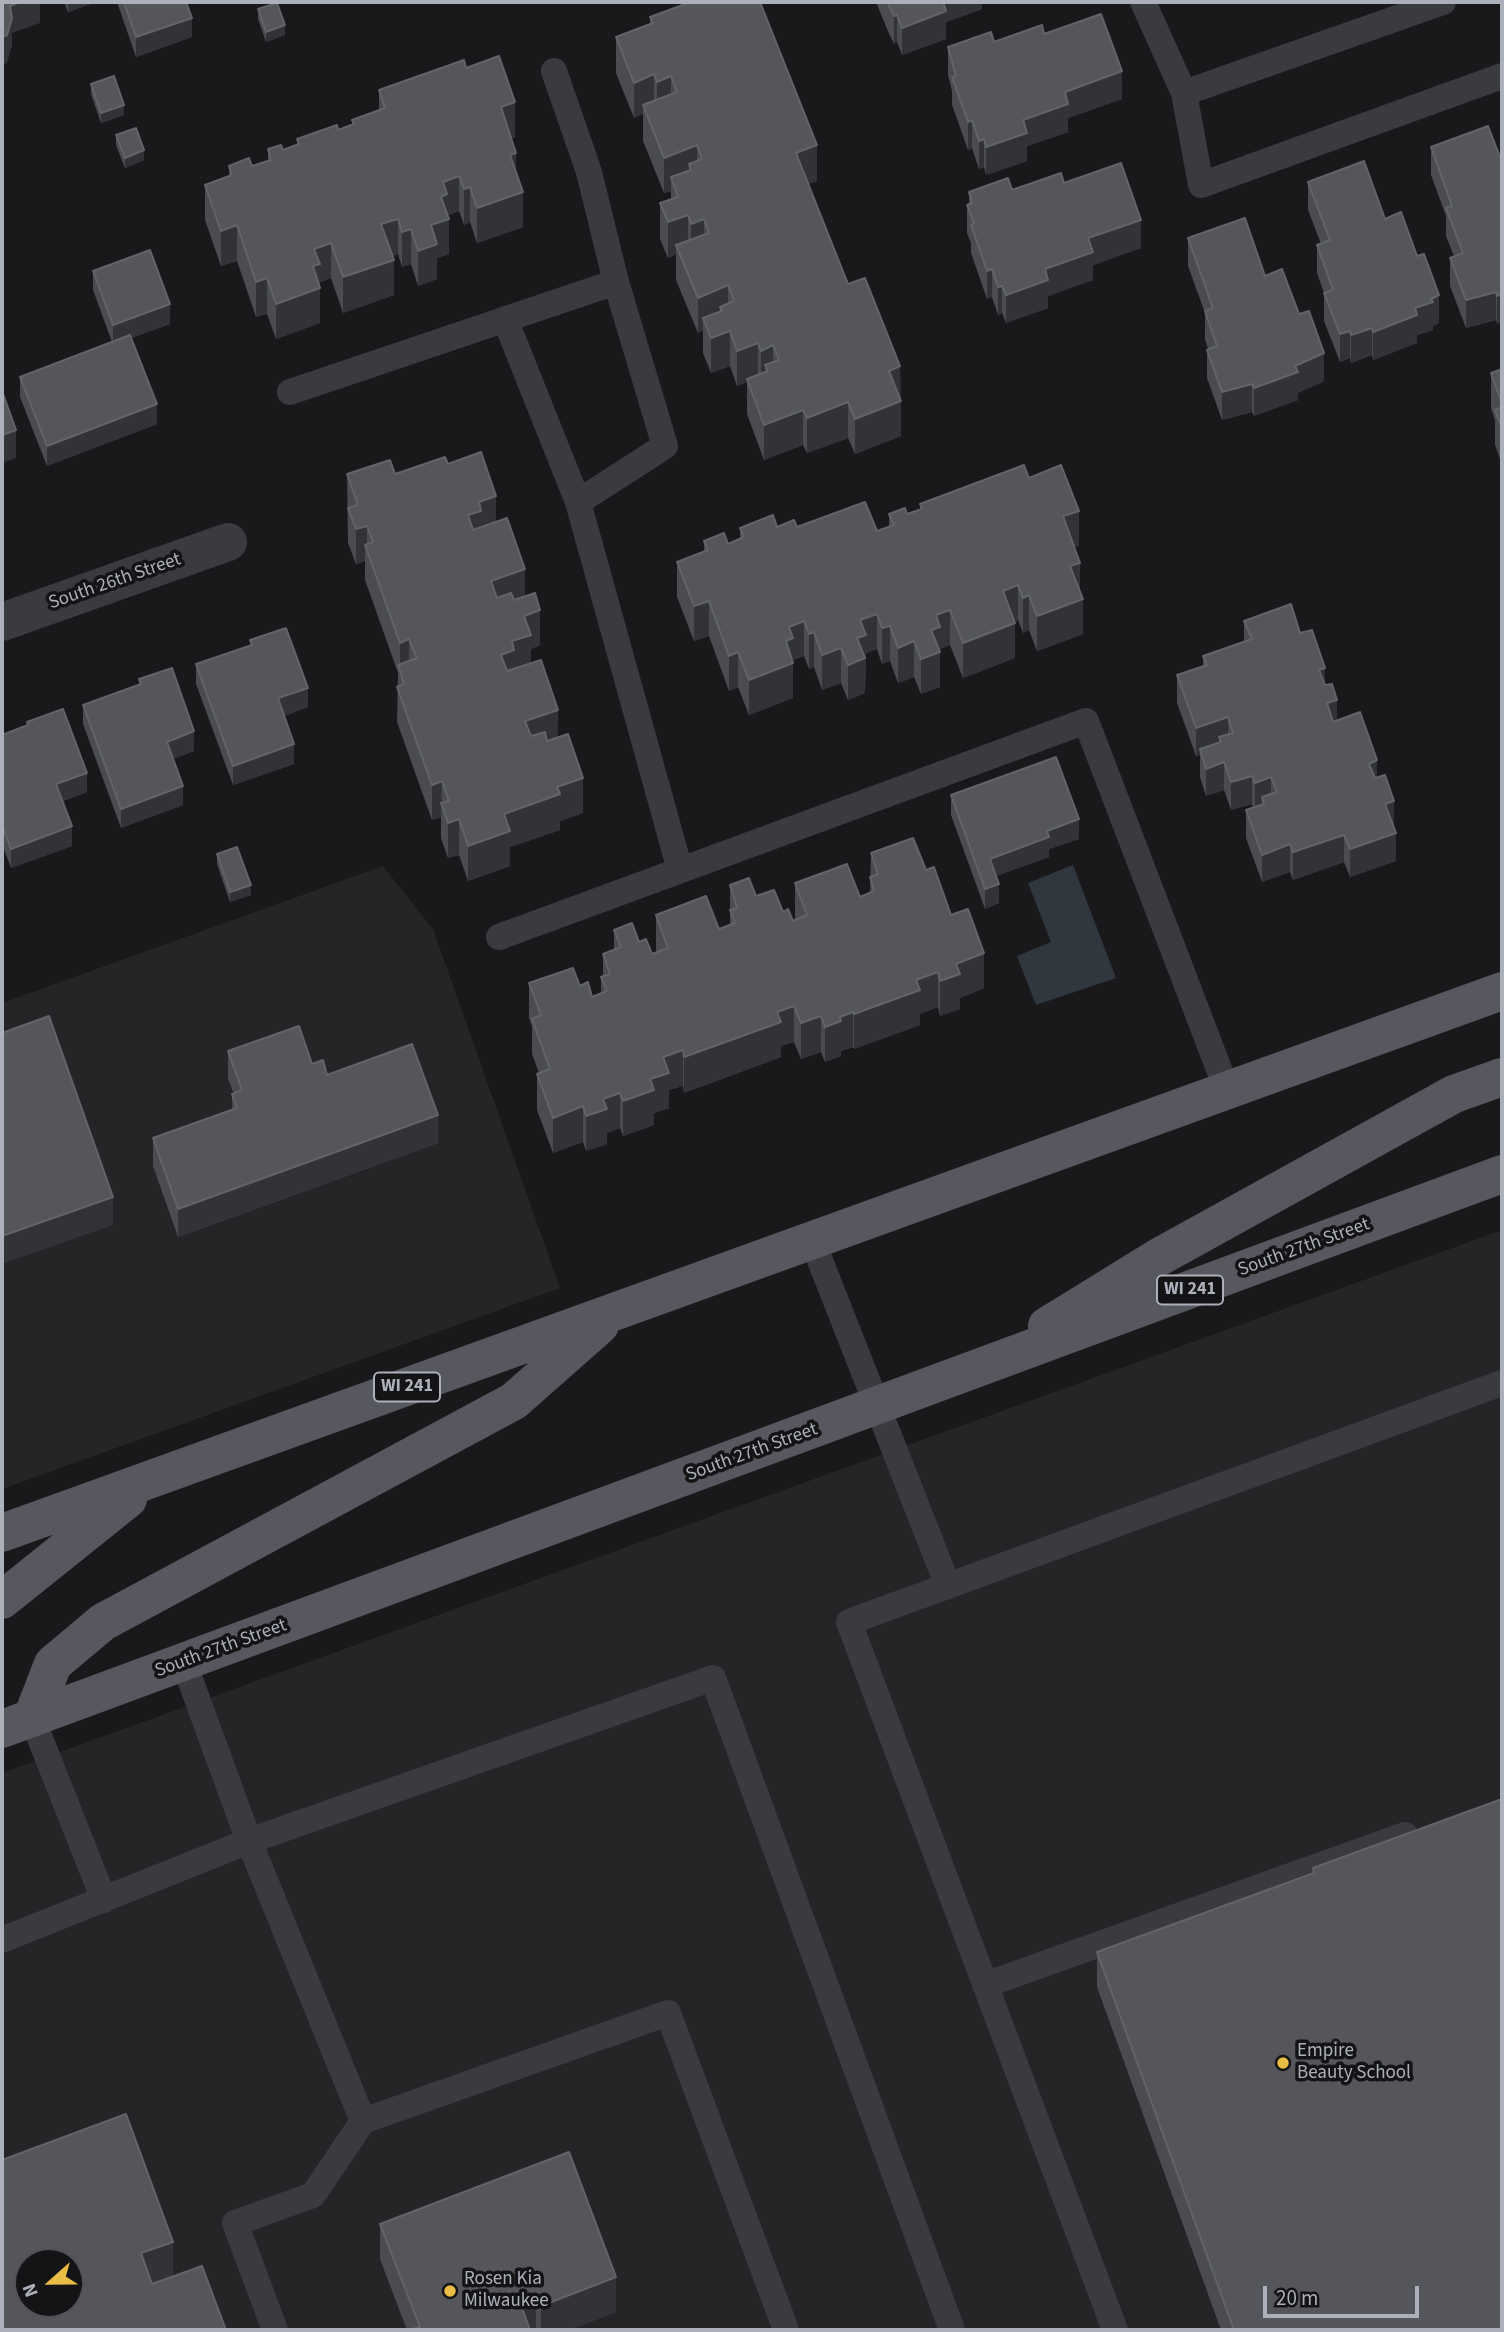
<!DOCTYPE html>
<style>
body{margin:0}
#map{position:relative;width:1504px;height:2332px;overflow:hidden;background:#19191b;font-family:"Source Sans 3",sans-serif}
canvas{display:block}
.frame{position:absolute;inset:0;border:4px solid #acb0ba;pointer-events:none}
.north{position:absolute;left:14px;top:2248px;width:70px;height:70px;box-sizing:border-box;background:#141416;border:2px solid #515258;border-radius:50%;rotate:249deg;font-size:19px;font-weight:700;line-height:28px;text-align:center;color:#acb0ba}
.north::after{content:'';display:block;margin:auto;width:24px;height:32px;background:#e9bc44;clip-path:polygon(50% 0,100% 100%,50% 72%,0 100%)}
.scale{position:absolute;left:1263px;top:2286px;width:156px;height:32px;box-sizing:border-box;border:4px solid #acb0ba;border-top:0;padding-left:9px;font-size:21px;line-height:24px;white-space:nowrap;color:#acb0ba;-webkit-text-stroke:5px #141416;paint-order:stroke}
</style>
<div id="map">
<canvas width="1504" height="2332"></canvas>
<div class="frame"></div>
<div class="north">N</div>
<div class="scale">20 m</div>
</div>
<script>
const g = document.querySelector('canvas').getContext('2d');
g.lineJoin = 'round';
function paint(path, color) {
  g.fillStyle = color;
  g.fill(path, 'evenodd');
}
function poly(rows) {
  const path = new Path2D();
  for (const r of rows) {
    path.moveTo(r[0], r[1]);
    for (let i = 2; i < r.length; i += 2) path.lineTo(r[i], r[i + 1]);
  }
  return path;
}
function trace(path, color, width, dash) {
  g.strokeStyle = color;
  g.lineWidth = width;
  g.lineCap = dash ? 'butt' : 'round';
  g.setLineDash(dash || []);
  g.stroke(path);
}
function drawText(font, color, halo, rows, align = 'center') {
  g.font = font + ' "Source Sans 3",sans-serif';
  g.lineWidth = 7;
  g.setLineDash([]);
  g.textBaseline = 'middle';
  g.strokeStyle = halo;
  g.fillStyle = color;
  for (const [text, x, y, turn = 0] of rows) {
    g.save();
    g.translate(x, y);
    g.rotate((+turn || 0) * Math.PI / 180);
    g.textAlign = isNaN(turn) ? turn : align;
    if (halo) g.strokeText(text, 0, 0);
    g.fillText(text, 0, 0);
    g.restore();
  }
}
paint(poly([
 [383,866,433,929,560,1288,2,1489,2,1003],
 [1502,1230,1502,2330,2,2330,2,1773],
 [28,2262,70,2262,70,2304,28,2304]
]), '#252528');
paint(poly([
 [1073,865,1116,978,1036,1005,1017,956,1051,942,1028,883]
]), '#30373f');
trace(poly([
 [1143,2,1184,93,1443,2],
 [554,71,589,172,616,282,665,446,578,502],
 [1184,93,1201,185,1502,76],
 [505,319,578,502,680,870],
 [290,392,616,282],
 [499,937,1086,721,1227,1090],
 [812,1240,948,1586],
 [32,1718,104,1900],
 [2,1940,249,1841,184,1663],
 [985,1985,1405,1835],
 [363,2121,249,1841,713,1678,952,2330],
 [275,2330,235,2223,313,2195,363,2121,668,2013,786,2330],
 [1115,2330,849,1622,1502,1383]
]), '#3a3b40', 26);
trace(poly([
 [2,622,228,542]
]), '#3a3b40', 38);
trace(poly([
 [1047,1326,1159,1257,1454,1094,1502,1077],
 [2,1533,1502,991],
 [2,1600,128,1499],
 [32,1718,53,1664,103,1622,514,1401,600,1325],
 [2,1729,1502,1174]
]), '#57585f', 38);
paint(poly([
 [64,2,96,2,68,12],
 [117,2,186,2,192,37,136,57],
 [689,2,760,2,817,181,808,184,848,284,900,366,901,436,855,454,848,438,807,453,803,445,764,460,747,414,747,382,737,386,730,366,711,373,703,353,703,330,698,333,676,280,676,254,668,258,660,239,660,203,671,199,671,191,664,193,643,141,643,114,634,118,616,73,616,37,650,24,650,17],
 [876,2,982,2,982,9,946,22,946,39,902,55,897,42,894,44,887,29],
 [258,9,285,35,266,42,258,19],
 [1044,34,1122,99,1068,118,1068,132,1027,146,1027,161,986,175,984,167,979,169,972,148,968,150,952,105,952,91,948,75,948,47,994,42],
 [466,68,515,137,512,138,523,227,477,243,470,222,464,225,459,211,448,215,449,254,437,258,437,279,418,286,411,264,402,267,398,254,393,256,394,295,343,313,331,278,320,282,320,323,276,339,267,314,256,317,237,261,221,266,205,220,205,185,229,176,229,166,252,166,268,161,268,149,283,150,297,145,297,139,338,130,352,125,352,120,379,110,379,90],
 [91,84,124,115,101,123,91,94],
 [116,135,144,160,125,168,116,145],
 [1431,147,1502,162,1497,324,1496,320,1466,328,1450,286,1450,258,1454,256,1446,236,1446,216,1431,175],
 [1308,182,1385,219,1439,323,1433,326,1433,330,1417,335,1417,343,1373,360,1372,355,1351,363,1350,358,1340,362,1324,321,1324,293,1317,273,1317,245,1321,244,1308,210],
 [1064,183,1141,248,1093,265,1093,280,1048,296,1048,308,1006,323,1002,313,998,315,992,297,987,299,971,253,971,243,967,233,967,205,969,204,969,192,1012,190],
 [1188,238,1265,276,1324,381,1298,393,1298,400,1254,416,1252,412,1222,420,1207,378,1207,350,1208,349,1205,339,1205,313,1188,266],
 [93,271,170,324,131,338,157,424,47,466,20,397,20,377,112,342,93,290],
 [1502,369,1502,465,1495,445,1495,420,1491,408,1491,373],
 [448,464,496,522,525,596,540,645,531,649,531,663,558,737,583,813,560,821,560,830,510,847,510,866,468,881,459,855,448,858,441,838,441,817,432,820,397,722,398,673,365,580,365,561,356,564,348,543,347,474,395,474],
 [1029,478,1079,546,1074,547,1080,592,1083,634,1037,651,1029,630,1023,633,1018,620,1014,622,1015,658,963,678,950,645,940,649,940,687,921,694,914,677,898,683,890,661,882,664,877,649,866,653,865,693,848,700,841,683,822,690,814,667,809,669,804,656,793,660,793,698,749,715,738,687,729,691,709,636,694,641,677,597,677,562,704,552,704,541,728,544,740,539,740,528,777,527,877,531,889,527,889,514,907,514,920,509,920,504],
 [1244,621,1300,633,1325,685,1337,721,1377,778,1394,829,1396,861,1350,877,1344,862,1293,880,1290,872,1262,882,1246,838,1246,810,1253,808,1252,804,1231,810,1224,790,1206,796,1200,777,1200,755,1196,756,1177,703,1177,675,1203,667,1203,656,1244,642],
 [250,640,308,707,284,716,294,764,233,785,196,684,196,664,250,646],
 [139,679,194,751,173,759,183,805,121,828,83,724,83,705,139,685],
 [27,722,87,792,63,801,72,846,11,868,2,844,2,735,27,725],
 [951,795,1079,839,1049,849,1049,857,996,876,999,903,985,909,951,815],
 [871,853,926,870,951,915,984,988,960,998,960,1009,940,1016,938,1007,920,1014,920,1025,854,1049,853,1047,841,1051,841,1056,825,1062,821,1052,801,1059,794,1042,781,1046,781,1057,684,1093,683,1086,669,1090,669,1108,654,1113,654,1125,623,1136,620,1128,607,1133,607,1144,586,1151,583,1142,553,1153,537,1110,537,1074,539,1073,532,1054,532,1027,529,1018,529,983,580,986,592,997,601,994,601,977,603,976,603,954,614,950,614,930,639,942,652,954,657,953,656,950,656,915,719,929,730,925,730,885,756,896,783,912,793,921,795,920,795,883,860,897,870,893],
 [217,854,251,895,230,902,217,864],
 [228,1051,312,1064,438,1143,178,1237,153,1166,153,1138,232,1110,232,1094,234,1094,228,1079],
 [1313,1868,1502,2330,1221,2330,1097,1987,1097,1952,1313,1873],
 [380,2224,616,2312,569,2330,537,2330,536,2329,532,2330,407,2330,380,2259]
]), '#4a4c50');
paint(poly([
 [20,2,40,2,40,23,12,33,12,46,7,63,2,65,2,37,10,6],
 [68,2,96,2,68,12],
 [941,2,982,2,982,9,946,22,946,39,902,55,902,28],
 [897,15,897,42,894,44,894,16],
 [192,18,192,37,136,57,136,37],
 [285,25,285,35,266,42,266,32],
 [1122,71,1122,99,1068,118,1068,132,1027,146,1027,161,986,175,986,147,1065,92],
 [654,74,654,109,643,105,643,114,634,118,634,83],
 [671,76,671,112,657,117,657,82],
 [515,102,515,137,501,142,501,107],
 [124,105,124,115,101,123,101,113],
 [972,120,972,148,968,150,968,122],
 [984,139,984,167,979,169,979,141],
 [697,145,697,180,689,164,689,183,671,177,671,191,664,193,664,158],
 [817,145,817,181,796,188,796,153],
 [144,150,144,160,125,168,125,158],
 [516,153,516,188,510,155],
 [459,176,459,211,447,215,449,219,449,254,437,258,437,279,418,286,418,251,431,225,441,197,443,182],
 [470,187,470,222,464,225,464,189],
 [523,192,523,227,477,243,477,208],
 [688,215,688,250,676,245,676,254,668,258,668,222],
 [398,219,398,254,381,260,381,224],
 [704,219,704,254,691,259,691,224],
 [1141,220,1141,248,1093,265,1093,280,1048,296,1048,308,1006,323,1006,295,1088,238],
 [237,225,237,261,221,266,221,231],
 [411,229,411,264,402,267,402,232],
 [331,243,331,278,320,282,320,323,276,339,276,304,313,266,314,249],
 [394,260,394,295,343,313,343,277],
 [992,269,992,297,987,299,987,271],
 [267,278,267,314,256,317,256,282],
 [728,285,728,320,720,307,720,324,703,318,703,330,698,333,698,298],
 [1002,286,1002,313,998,315,998,287],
 [1496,292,1496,320,1466,328,1466,300],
 [1502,294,1502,322,1497,324,1497,296],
 [1439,295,1439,323,1433,326,1433,330,1417,335,1417,343,1373,360,1373,332,1431,299],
 [170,304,170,324,113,344,113,325],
 [1372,328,1372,355,1351,363,1351,335],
 [730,331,730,366,711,373,711,338],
 [1350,331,1350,358,1340,362,1340,334],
 [758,343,758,378,747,379,747,382,737,386,737,351],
 [773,345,773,380,765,365,765,384,761,386,761,351],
 [1324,353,1324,381,1298,393,1298,400,1254,416,1254,388,1295,366],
 [900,366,901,436,855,454,855,419,889,371],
 [1252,384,1252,412,1222,420,1222,392],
 [848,402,848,438,807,453,807,418],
 [157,404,157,424,47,466,47,446],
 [803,410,803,445,764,460,764,425],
 [16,430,16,458,2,463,2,435],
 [496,496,496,531,468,550,468,515,479,502],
 [1079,511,1079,546,1063,551,1063,516],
 [367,526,367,550,365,545,365,561,356,564,356,529],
 [1080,563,1080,598,1070,566],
 [525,569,525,605,491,616,491,581],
 [1018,585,1018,620,1003,626,1003,591],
 [1029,595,1029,630,1023,633,1023,598],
 [1083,599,1083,634,1037,651,1037,616],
 [709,601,709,636,694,641,694,606],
 [540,610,540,645,531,649,531,670,501,690,501,655,512,641,524,616],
 [950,610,950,645,940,649,940,687,921,694,921,659,936,615],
 [877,614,877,649,866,653,865,693,848,700,848,665,857,638,860,620],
 [804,621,804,656,793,660,793,698,749,715,749,680,786,641,789,627],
 [1015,623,1015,658,963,678,963,643],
 [890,626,890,661,882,664,882,628],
 [814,632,814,667,809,669,809,634],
 [409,639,409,674,400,670,400,643],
 [914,641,914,677,898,683,898,648],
 [841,648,841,683,822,690,822,655],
 [738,652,738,687,729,691,729,656],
 [1325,668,1325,696,1319,670],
 [308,688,308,707,278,718,278,698],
 [1337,700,1337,728,1327,731,1327,703],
 [558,710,558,745,525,756,525,721],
 [1228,717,1228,745,1221,742,1219,737,1219,748,1200,749,1200,755,1196,756,1196,728],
 [194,731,194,751,167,761,167,742],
 [294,744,294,764,233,785,233,766],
 [1377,760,1377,788,1369,764],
 [1224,762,1224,790,1206,796,1206,769],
 [87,773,87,792,56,803,56,784],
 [1252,776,1252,804,1231,810,1231,782],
 [1271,777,1271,805,1264,804,1262,797,1262,808,1255,811,1255,783],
 [583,778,583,813,560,821,560,830,510,847,510,866,468,881,468,846,504,814,557,787],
 [442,781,441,817,432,820,432,785],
 [183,786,183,805,121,828,121,809],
 [1394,801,1394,829,1385,804],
 [459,819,459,855,448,858,448,823],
 [1079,819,1079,839,1049,849,1049,857,990,878,990,859,1047,831],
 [72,826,72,846,11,868,11,849],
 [1396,833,1396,861,1350,877,1350,849],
 [1344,835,1344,862,1293,880,1293,852],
 [1290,844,1290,872,1262,882,1262,855],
 [999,884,999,903,985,909,985,889],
 [251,885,251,895,230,902,230,892],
 [984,953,984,988,960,998,960,1009,940,1016,940,981,956,964],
 [938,972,938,1007,920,1014,920,1025,854,1049,854,1014,916,980],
 [794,1006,794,1042,781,1046,781,1057,684,1093,684,1057,777,1012],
 [853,1012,853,1047,841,1051,841,1056,825,1062,825,1027,840,1017],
 [821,1016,821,1052,801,1059,801,1023],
 [683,1050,683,1086,669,1090,669,1108,654,1113,654,1125,623,1136,623,1101,650,1079,663,1057],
 [620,1093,620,1128,607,1133,607,1144,586,1151,586,1116,603,1099],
 [583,1106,583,1142,553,1153,553,1118],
 [438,1115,438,1143,178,1237,178,1209],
 [113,1197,113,1225,2,1264,2,1236],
 [173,2242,173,2277,141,2289,141,2253],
 [616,2277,616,2312,569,2330,541,2330,541,2306],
 [536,2294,536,2329,532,2330,519,2330,519,2300]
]), '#323336');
const building = poly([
 [2,2,20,2,10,6,12,18,7,35,2,37,2,2],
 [124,2,186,2,192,18,136,37,124,2],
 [691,2,760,2,817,145,796,153,848,284,865,278,900,366,889,371,901,401,855,419,848,402,807,418,803,410,764,425,747,379,768,371,765,365,779,360,773,345,761,351,758,343,737,351,730,331,711,338,703,318,722,311,720,307,734,301,728,285,698,298,676,245,709,233,704,219,691,224,688,215,668,222,660,203,678,197,671,177,691,170,689,164,702,159,697,145,664,158,643,105,677,92,671,76,657,82,654,74,634,83,616,37,653,23,650,17,691,2],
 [887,2,943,2,946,11,902,28,897,15,894,16,887,2],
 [277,3,285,25,266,32,258,9,277,3],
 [1101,14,1122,71,1065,92,1068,104,1023,120,1027,133,986,147,984,139,979,141,972,120,968,122,952,77,956,76,948,47,991,32,994,42,1042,25,1044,34,1101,14],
 [499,56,515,102,501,107,516,153,510,155,523,192,477,208,470,187,464,189,459,176,443,182,447,194,441,197,449,219,431,225,437,244,418,251,411,229,402,232,398,219,381,224,394,260,343,277,331,243,314,249,320,264,313,266,320,288,276,304,267,278,256,282,237,225,221,231,205,185,232,175,229,166,249,158,252,166,271,160,268,149,281,145,283,150,299,144,297,139,337,125,338,130,354,124,352,120,385,108,379,90,464,60,466,68,499,56],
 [114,76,124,105,101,113,91,84,114,76],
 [1488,126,1502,162,1502,294,1497,296,1496,292,1466,300,1450,258,1463,253,1446,208,1452,206,1431,147,1488,126],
 [136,128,144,150,125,158,116,135,136,128],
 [1364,161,1385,219,1401,212,1417,256,1424,254,1439,295,1431,299,1433,302,1415,308,1417,315,1373,332,1372,328,1351,335,1350,331,1340,334,1324,293,1333,290,1317,245,1330,240,1308,182,1364,161],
 [1121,163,1141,220,1088,238,1093,252,1045,269,1048,280,1006,295,1002,286,998,287,992,269,987,271,971,225,974,224,967,205,972,203,969,192,1008,178,1012,190,1061,173,1064,183,1121,163],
 [1245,218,1265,276,1282,269,1299,314,1309,311,1324,353,1295,366,1298,372,1254,388,1252,384,1222,392,1207,350,1217,346,1205,311,1213,308,1188,238,1245,218],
 [150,250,170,304,113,325,93,271,150,250],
 [130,335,157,404,47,446,20,377,130,335],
 [1502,369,1502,401,1501,401,1491,373,1502,369],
 [2,391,16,430,2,435,2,391],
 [1502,407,1502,429,1495,410,1502,407],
 [481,452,496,496,479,502,481,511,468,515,473,530,507,518,525,569,491,581,497,598,511,593,514,600,535,593,540,610,524,616,531,635,512,641,514,650,501,655,507,671,541,660,558,710,525,721,531,736,545,732,547,741,568,734,583,778,557,787,560,794,504,814,510,831,468,846,459,819,448,823,441,803,449,801,442,781,432,785,397,687,404,684,398,665,417,658,409,639,400,643,365,545,373,542,367,526,356,529,348,508,358,505,347,474,390,460,395,474,445,457,448,464,481,452],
 [1024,465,1029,478,1061,465,1079,511,1063,516,1080,563,1070,566,1083,599,1037,616,1029,595,1023,598,1018,585,1003,591,1015,623,963,643,950,610,936,615,940,627,931,630,940,652,921,659,914,641,898,648,890,626,882,628,877,614,860,620,866,635,857,638,865,658,848,665,841,648,822,655,814,632,809,634,804,621,789,627,793,638,786,641,793,663,749,680,738,652,729,656,709,601,694,606,677,562,708,550,704,541,724,533,728,544,744,537,740,528,773,515,777,527,794,520,797,527,865,502,877,531,894,525,889,514,905,508,907,514,922,509,920,504,1024,465],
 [1291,604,1300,633,1312,630,1325,668,1319,670,1325,685,1332,684,1337,700,1327,703,1333,722,1360,712,1377,760,1369,764,1375,778,1385,775,1394,801,1385,804,1396,833,1350,849,1344,835,1293,852,1290,844,1262,855,1246,810,1264,804,1262,797,1277,792,1271,777,1255,783,1252,776,1231,782,1224,762,1206,769,1200,749,1221,742,1219,737,1233,733,1228,717,1196,728,1177,675,1207,665,1203,656,1252,639,1244,621,1291,604],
 [286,628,308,688,278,698,294,744,233,766,196,664,252,645,250,640,286,628],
 [172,668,194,731,167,742,183,786,121,809,83,705,141,684,139,679,172,668],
 [63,709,87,773,56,784,72,826,11,849,2,825,2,735,28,725,27,722,63,709],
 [1056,757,1079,819,1047,831,1049,837,990,859,999,884,985,889,951,795,1056,757],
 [913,838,926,870,934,867,951,915,968,909,984,953,956,964,960,974,940,981,938,972,916,980,920,990,854,1014,853,1012,840,1017,841,1021,825,1027,821,1016,801,1023,794,1006,777,1012,781,1022,684,1057,683,1050,663,1057,669,1073,650,1079,654,1090,623,1101,620,1093,603,1099,607,1109,586,1116,583,1106,553,1118,537,1074,550,1069,532,1019,541,1015,529,983,573,968,580,986,588,982,592,997,607,991,601,977,610,974,603,954,621,947,614,930,632,923,639,942,646,939,652,954,668,948,656,915,706,896,719,929,735,923,730,910,737,908,730,885,749,878,756,896,774,890,783,912,788,909,793,921,807,915,795,883,847,864,860,897,874,891,870,877,878,874,871,853,913,838],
 [237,847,251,885,230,892,217,854,237,847],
 [49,1016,113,1197,2,1236,2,1033,49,1016],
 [299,1026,312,1064,323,1060,327,1075,412,1044,438,1115,178,1209,153,1138,237,1108,232,1094,242,1090,228,1051,299,1026],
 [1502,1799,1502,2330,1234,2330,1097,1952,1314,1873,1313,1868,1502,1799],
 [126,2114,173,2242,141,2253,152,2284,202,2266,226,2330,2,2330,2,2160,126,2114],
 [28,2262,70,2262,70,2304,28,2304,28,2262],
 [569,2152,616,2277,541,2306,536,2294,519,2300,530,2330,409,2330,420,2327,380,2224,569,2152]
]);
paint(building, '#55565b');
trace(building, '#62646a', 2);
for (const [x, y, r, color] of [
 [1283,2063,7,"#e9bc44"],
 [450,2291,7,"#e9bc44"]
]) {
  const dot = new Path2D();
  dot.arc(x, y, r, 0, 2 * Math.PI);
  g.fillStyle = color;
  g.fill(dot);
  trace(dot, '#141416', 2.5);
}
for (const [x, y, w] of [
 [1190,1290,66],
 [407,1387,66]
]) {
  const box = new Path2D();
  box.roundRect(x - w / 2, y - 14.5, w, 29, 5);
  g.fillStyle = '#141416';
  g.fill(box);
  trace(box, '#acb0ba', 2);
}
drawText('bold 18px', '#acb0ba', null, [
 ["WI 241",1190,1290],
 ["WI 241",407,1387]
]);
drawText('19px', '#acb0ba', '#141416', [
 ["South 26th Street",115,582,-19],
 ["South 27th Street",1304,1248,-20],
 ["South 27th Street",752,1453,-20],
 ["South 27th Street",221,1649,-20]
]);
drawText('19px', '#acb0ba', '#141416', [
 ["Empire",1297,2052],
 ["Beauty School",1297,2074],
 ["Rosen Kia",464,2280],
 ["Milwaukee",464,2302]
], 'left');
</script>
